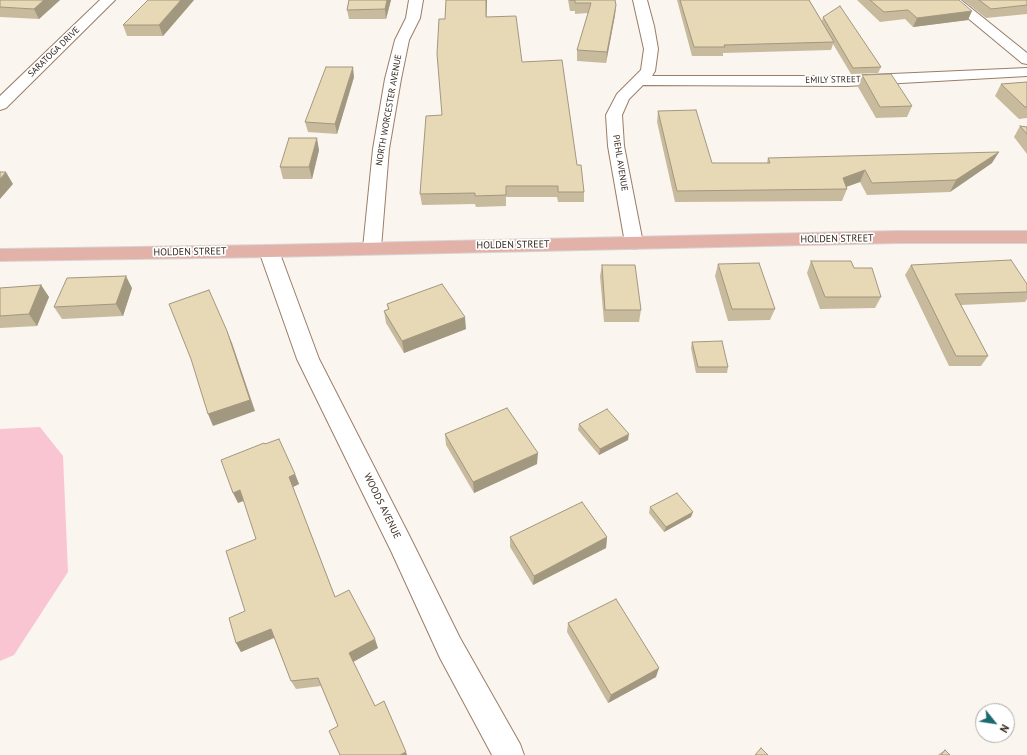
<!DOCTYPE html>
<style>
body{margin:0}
#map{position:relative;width:1027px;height:755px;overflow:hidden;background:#fbf5f0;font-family:"PT Sans",sans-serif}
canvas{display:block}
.north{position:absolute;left:975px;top:703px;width:40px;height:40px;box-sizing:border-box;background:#fff;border:1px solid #aea9a5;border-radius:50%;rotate:120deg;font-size:11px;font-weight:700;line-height:16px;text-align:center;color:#34281e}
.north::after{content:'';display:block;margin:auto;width:14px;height:18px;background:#1d6970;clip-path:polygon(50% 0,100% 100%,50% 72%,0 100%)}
</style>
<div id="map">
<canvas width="1027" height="755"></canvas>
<div class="north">N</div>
</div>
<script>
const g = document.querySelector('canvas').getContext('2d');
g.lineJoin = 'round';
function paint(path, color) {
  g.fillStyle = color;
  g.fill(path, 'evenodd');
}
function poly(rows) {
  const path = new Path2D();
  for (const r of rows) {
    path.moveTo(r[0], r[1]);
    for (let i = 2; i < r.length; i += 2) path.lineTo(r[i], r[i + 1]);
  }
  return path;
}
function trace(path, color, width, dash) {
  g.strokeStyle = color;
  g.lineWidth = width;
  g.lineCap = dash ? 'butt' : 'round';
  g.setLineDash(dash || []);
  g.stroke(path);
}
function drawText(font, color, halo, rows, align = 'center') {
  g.font = font + ' "PT Sans",sans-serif';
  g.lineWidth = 3.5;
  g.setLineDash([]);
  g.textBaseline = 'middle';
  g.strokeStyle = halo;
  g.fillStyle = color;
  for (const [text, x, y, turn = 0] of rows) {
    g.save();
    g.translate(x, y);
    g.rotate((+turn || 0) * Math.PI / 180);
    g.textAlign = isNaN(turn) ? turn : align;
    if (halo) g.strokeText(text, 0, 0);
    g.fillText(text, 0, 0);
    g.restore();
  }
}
paint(poly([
 [40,427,63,456,68,572,14,655,0,661,0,429]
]), '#f9c5d2');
const minor = poly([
 [100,0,115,0,6,108,0,110,0,96,100,0],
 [409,0,423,0,420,18,409,40,401,79,389,149,381,248,379,252,372,254,365,252,363,248,373,149,385,79,395,40,406,18,409,0],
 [633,0,647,0,654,26,658,49,655,71,652,76,847,76,1027,68,1027,76,847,86,643,85,629,99,622,115,624,146,643,243,641,247,634,249,627,247,625,243,608,146,606,115,617,94,641,70,644,49,633,0],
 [946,0,961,0,1027,53,1027,64,1022,63,946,0],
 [269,245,276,247,279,251,319,359,410,537,460,638,520,744,524,755,492,755,440,658,392,553,297,359,259,251,262,247,269,245]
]);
const major = poly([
 [898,231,1027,231,1027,243,898,243,269,257,0,261,0,249,269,245,898,231]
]);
trace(minor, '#9b7d67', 2);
trace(major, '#d6d4d2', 2);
paint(minor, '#fff');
paint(major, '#e2b2a9');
paint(poly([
 [0,0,60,0,39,19,0,17],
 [194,0,163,36,127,36,123,25],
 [349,0,391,0,386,19,349,19,347,10],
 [446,0,487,0,486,17,522,62,577,165,584,192,584,202,558,202,557,197,506,197,506,206,476,207,475,204,422,205,420,194,442,115],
 [568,0,615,0,616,5,615,15,606,63,577,61,577,50,588,13,575,14,575,11,570,11],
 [677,0,809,0,822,21,823,17,881,67,878,73,851,74,833,44,831,50,723,53,723,56,692,56],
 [857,0,959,0,968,20,913,27,905,19,880,22],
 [963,0,1027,0,1027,14,986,18],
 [862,75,912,106,907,117,876,118,858,87],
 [354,77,337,134,308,132,305,122],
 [1027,82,1027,118,1019,119,995,96,1001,84],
 [658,111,712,163,767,163,768,158,992,163,950,192,867,195,860,182,846,187,847,189,842,201,675,202,657,122],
 [1020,126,1027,127,1027,154,1014,137],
 [319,150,312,179,283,179,280,167],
 [811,261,881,297,875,308,820,309,807,273],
 [718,264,775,309,770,320,728,321,715,276],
 [602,265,641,310,639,322,604,322,600,276],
 [911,265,1027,284,1027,299,1025,302,961,305,988,356,981,366,949,366,905,275],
 [41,285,49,297,37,326,0,328,0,288],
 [132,288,123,316,62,319,54,307],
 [387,304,466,329,404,353,386,323,384,311,388,309],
 [692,342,728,367,727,373,696,373,691,348],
 [579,424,628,440,599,455,578,430],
 [445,434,537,464,474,493,446,445],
 [265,444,295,474,299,484,293,487,335,597,378,648,353,662,375,706,384,701,407,755,340,755,338,726,321,686,296,689,291,681,274,638,241,652,236,643,245,611,256,539,244,501,238,503],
 [650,507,691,517,664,532,649,513],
 [510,537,607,537,606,548,533,585,510,547],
 [568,623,656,677,608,703,567,632],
 [945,750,950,755,938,755,939,754]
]), '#c7ba9d');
paint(poly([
 [44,0,60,0,39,19,34,9],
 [181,0,194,0,163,36,159,25],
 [387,0,391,0,386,19,385,9],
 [486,0,487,0,486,27],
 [616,5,615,15,606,63,607,52],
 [972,11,968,20,913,27,917,18],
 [353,67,354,77,337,134,335,124],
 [317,138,319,150,312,179,309,167],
 [999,152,992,163,950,192,956,180],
 [865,170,860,182,840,189,843,178],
 [6,172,13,184,0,199,0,179],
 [126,276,132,288,123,316,116,304],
 [41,285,49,297,37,326,29,314],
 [465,317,466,329,404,353,402,341],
 [227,331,232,343,255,411,213,426,208,414],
 [629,434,628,440,599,455,600,449],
 [538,453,537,464,474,493,473,482],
 [295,474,299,484,293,487,289,477],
 [240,490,245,500,238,503,233,493],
 [693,512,691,517,664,532,666,527],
 [607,537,606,548,533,585,534,576],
 [271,629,276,637,241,652,236,643],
 [375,639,378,648,353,662,349,653],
 [659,668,656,677,608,703,611,695],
 [406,752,407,755,400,755]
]), '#a2977f');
const building = poly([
 [0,0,44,0,34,9,0,7,0,0],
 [148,0,181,0,159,25,123,25,148,0],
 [349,0,387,0,385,9,347,10,349,0],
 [446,0,486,0,486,17,516,16,522,62,562,60,577,165,581,165,584,192,558,192,558,186,506,186,506,195,475,196,475,193,420,194,426,116,442,115,437,54,439,19,445,19,446,0],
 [570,0,615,0,616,5,607,52,577,50,591,3,575,3,575,0,570,0],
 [680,0,809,0,834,42,724,45,725,47,694,47,680,0],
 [870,0,959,0,972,11,917,18,908,10,884,12,870,0],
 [979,0,1027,0,1027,5,991,9,979,0],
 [840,6,881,67,853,68,823,17,840,6],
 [326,67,353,67,335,124,305,122,326,67],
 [891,74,912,106,880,107,862,75,891,74],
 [1027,82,1027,107,1025,107,1001,84,1027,82],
 [696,110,712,163,770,163,768,158,999,152,956,180,872,183,865,170,843,178,847,189,677,191,658,111,696,110],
 [1020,126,1027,127,1027,134,1020,126],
 [289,138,317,138,309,167,280,167,289,138],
 [0,172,6,172,0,179,0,172],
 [1011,260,1027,284,1027,292,955,294,988,356,956,356,911,265,1011,260],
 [811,261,851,261,854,268,872,268,881,297,825,297,811,261],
 [759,263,775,309,732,309,718,264,759,263],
 [602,265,635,265,641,310,605,310,602,265],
 [126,276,116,304,54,307,67,278,126,276],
 [442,284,465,317,402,341,384,311,389,309,387,304,442,284],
 [41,285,29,314,0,316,0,288,41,285],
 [209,290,227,331,250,400,208,414,191,359,169,304,209,290],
 [722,341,728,367,698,367,692,342,722,341],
 [507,408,538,453,473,482,445,434,507,408],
 [607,409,629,434,600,449,579,424,607,409],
 [279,439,295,474,289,477,335,597,349,590,375,639,349,653,375,706,384,701,406,752,400,755,340,755,329,731,338,726,318,678,291,681,271,629,236,643,229,618,245,611,226,551,256,539,240,490,233,493,221,460,264,443,265,444,279,439],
 [677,493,693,512,666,527,650,507,677,493],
 [582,502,607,537,534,576,510,537,582,502],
 [616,599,659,668,611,695,568,623,616,599],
 [761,748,768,755,755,755,761,748],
 [945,750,950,755,941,755,945,750]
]);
paint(building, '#e7d8b6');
trace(building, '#a2977f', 1);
drawText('9px', '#34281e', '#fff', [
 ["SARATOGA DRIVE",54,52,-44],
 ["EMILY STREET",833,80,-1],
 ["NORTH WORCESTER AVENUE",389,110,-80],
 ["PIEHL AVENUE",620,163,81]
]);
drawText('10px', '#34281e', '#fff', [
 ["HOLDEN STREET",837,239,-1],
 ["HOLDEN STREET",513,245,-1],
 ["HOLDEN STREET",190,252,-1],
 ["WOODS AVENUE",382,506,64]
]);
</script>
